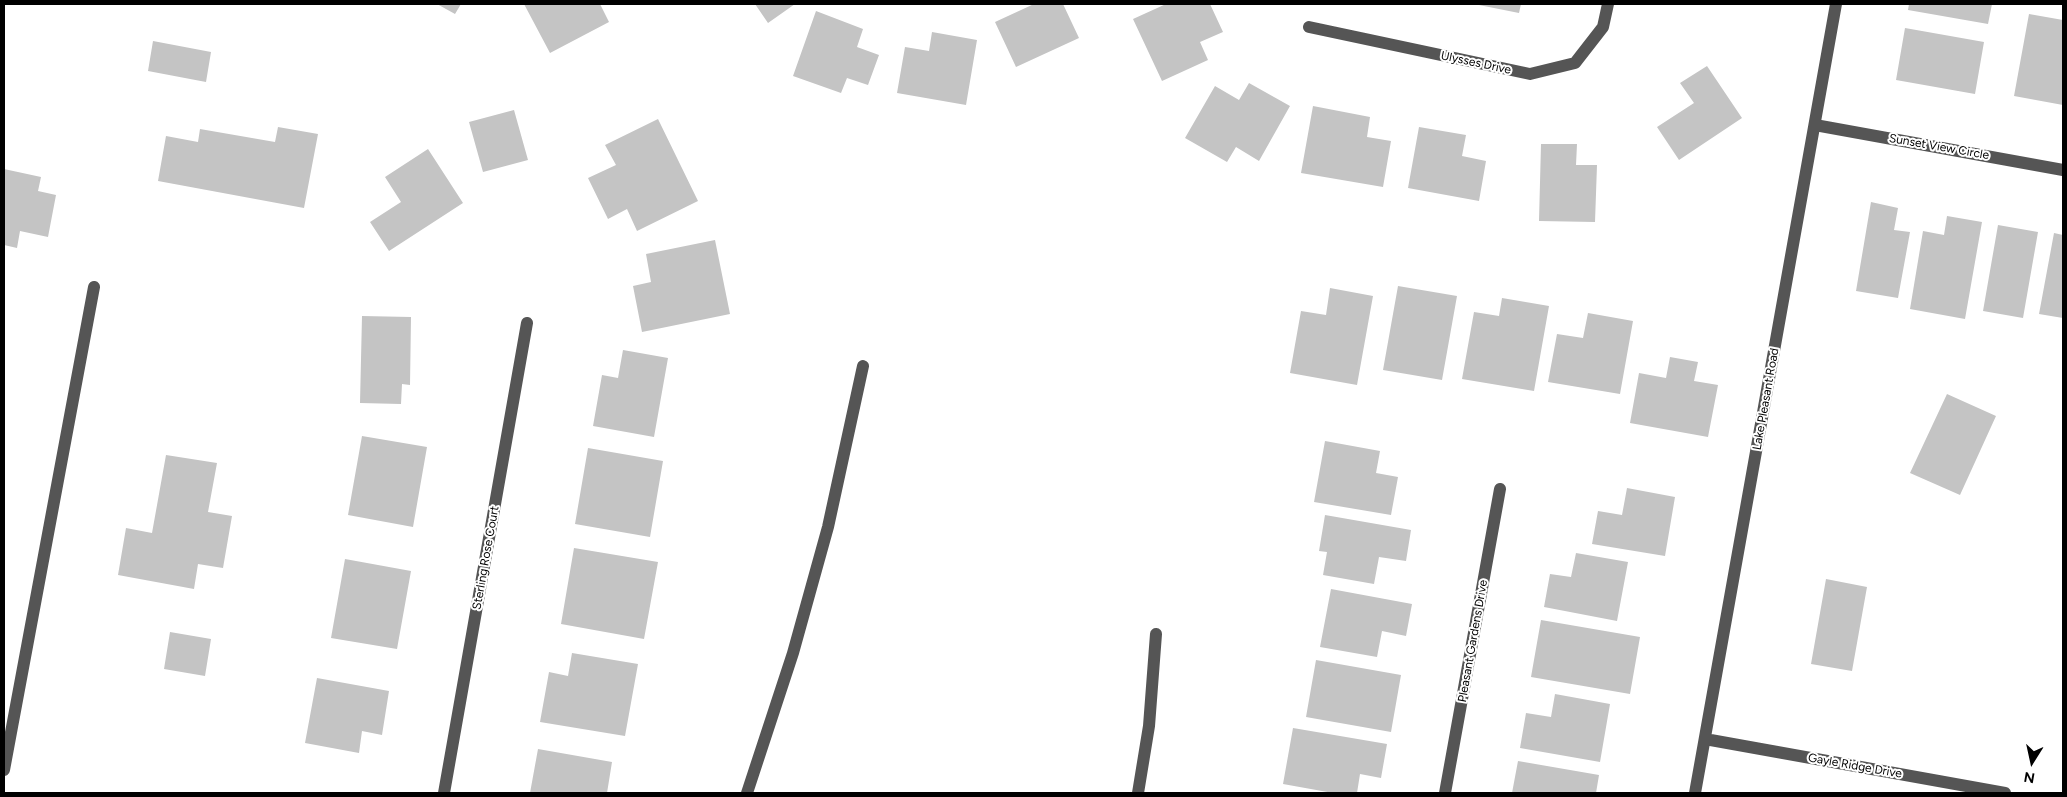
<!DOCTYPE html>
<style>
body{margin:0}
#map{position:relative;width:2067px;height:797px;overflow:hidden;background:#fff;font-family:Figtree,sans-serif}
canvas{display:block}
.frame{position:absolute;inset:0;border:5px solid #000;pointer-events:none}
.north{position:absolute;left:2007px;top:737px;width:50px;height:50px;-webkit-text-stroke:4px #fff;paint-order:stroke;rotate:190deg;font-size:14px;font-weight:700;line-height:20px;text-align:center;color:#000}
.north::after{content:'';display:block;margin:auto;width:18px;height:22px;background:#000;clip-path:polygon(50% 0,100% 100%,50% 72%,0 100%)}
</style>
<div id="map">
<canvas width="2067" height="797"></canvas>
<div class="frame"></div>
<div class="north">N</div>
</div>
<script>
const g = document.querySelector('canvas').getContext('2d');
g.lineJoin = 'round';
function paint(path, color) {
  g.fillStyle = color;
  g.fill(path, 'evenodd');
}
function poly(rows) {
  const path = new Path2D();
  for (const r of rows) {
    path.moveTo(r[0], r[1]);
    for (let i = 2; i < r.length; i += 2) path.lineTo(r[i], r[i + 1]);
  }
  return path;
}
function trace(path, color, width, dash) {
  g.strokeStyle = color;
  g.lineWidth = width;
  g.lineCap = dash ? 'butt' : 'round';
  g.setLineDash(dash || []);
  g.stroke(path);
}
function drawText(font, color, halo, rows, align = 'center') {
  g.font = font + ' Figtree,sans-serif';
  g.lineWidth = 4;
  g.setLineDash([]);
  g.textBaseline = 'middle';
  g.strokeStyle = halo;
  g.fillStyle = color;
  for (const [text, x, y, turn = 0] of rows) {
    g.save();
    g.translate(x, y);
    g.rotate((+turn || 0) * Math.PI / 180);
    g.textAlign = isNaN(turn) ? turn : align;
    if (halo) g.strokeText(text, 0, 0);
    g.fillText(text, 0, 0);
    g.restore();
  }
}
paint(poly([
 [437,4,461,4,455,14],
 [524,4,600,4,609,22,550,53],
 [755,4,795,4,768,23],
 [1034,4,1063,4,1079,38,1016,67,995,22],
 [1166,4,1210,4,1223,32,1200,42,1208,60,1162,81,1133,19],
 [1474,4,1521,4,1519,13],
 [1909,4,1992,4,1988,24,1908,10],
 [816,11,863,29,857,47,879,55,868,85,847,78,841,93,793,76],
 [2029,14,2063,20,2063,105,2014,96],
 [1905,28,1984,42,1975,94,1896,80],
 [932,32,977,40,966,105,897,93,905,47,929,51],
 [153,41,211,52,206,82,148,71],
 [1707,66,1742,118,1679,160,1657,127,1694,103,1680,83],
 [1249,83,1290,106,1259,161,1236,147,1227,162,1185,138,1215,86,1239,100],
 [1313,106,1370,117,1367,137,1391,141,1383,187,1301,173],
 [514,110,528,160,483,172,469,122],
 [658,119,698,201,637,231,627,209,608,219,588,178,616,165,605,145],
 [278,127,318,134,304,208,158,181,166,136,198,142,200,129,275,142],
 [1419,127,1466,135,1462,156,1486,161,1479,201,1408,188],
 [1541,144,1577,144,1576,165,1597,165,1595,222,1539,221],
 [428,149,463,203,389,251,370,222,401,202,385,177],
 [4,169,41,177,38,191,56,195,48,237,20,231,17,248,4,245],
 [1871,202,1898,208,1894,230,1910,232,1898,298,1856,291],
 [1947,216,1982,222,1965,319,1910,309,1923,231,1944,235],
 [1998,225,2038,232,2023,318,1983,311],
 [2054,233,2063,235,2063,318,2039,314],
 [715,240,730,314,642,332,633,286,651,282,646,254],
 [1398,286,1457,296,1442,380,1383,370],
 [1330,288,1373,296,1357,385,1290,373,1301,311,1326,315],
 [1502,298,1549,306,1534,391,1462,379,1474,312,1499,316],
 [1588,313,1633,321,1620,394,1548,382,1557,334,1583,338],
 [362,316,411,317,410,385,402,384,401,404,360,403],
 [623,350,668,358,654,437,593,426,602,375,618,378],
 [1670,357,1698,362,1694,381,1718,385,1708,437,1630,423,1639,373,1666,378],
 [1947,394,1996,416,1960,495,1910,473],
 [362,436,427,447,413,527,348,515],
 [1325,441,1380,451,1376,473,1398,477,1391,515,1314,502],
 [588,448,663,461,650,537,575,524],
 [166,455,217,463,208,512,232,516,223,568,198,564,194,589,118,575,126,528,152,533],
 [1627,488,1675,497,1665,556,1592,544,1598,511,1622,515],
 [1325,515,1411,530,1406,561,1379,557,1374,584,1323,575,1327,552,1319,551],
 [574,548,658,562,644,639,561,624],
 [1576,553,1628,562,1617,621,1544,607,1550,574,1571,577],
 [345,559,411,571,397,649,331,638],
 [1826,579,1867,587,1852,671,1811,664],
 [1331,589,1412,604,1406,636,1382,631,1377,657,1320,647],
 [1541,620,1640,637,1630,694,1531,677],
 [170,632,211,639,205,676,164,669],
 [572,653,638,664,625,736,540,722,549,672,568,676],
 [1316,660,1401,675,1391,732,1306,717],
 [317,678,389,691,382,735,362,731,359,753,305,743],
 [1555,694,1610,704,1600,762,1520,748,1526,713,1551,717],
 [1293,728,1387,744,1381,778,1360,774,1357,793,1333,793,1283,784],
 [538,749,612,762,607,793,530,793],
 [1518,761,1599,775,1596,793,1512,793]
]), '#c4c4c4');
trace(poly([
 [1309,27,1530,74,1575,63,1603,27,1608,4],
 [1815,125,2063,170],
 [1705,739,2005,793],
 [4,770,94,287],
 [444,793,527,323],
 [747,793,793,653,828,527,863,366],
 [1138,793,1149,726,1156,634],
 [1445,793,1500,489],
 [1695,793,1836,4]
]), '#555', 12);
drawText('12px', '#000', '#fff', [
 ["Ulysses Drive",1476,63,12],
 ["Sunset View Circle",1939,147,10],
 ["Lake Pleasant Road",1766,399,-80],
 ["Sterling Rose Court",486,558,-80],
 ["Pleasant Gardens Drive",1473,641,-80],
 ["Gayle Ridge Drive",1855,766,10]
]);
</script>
